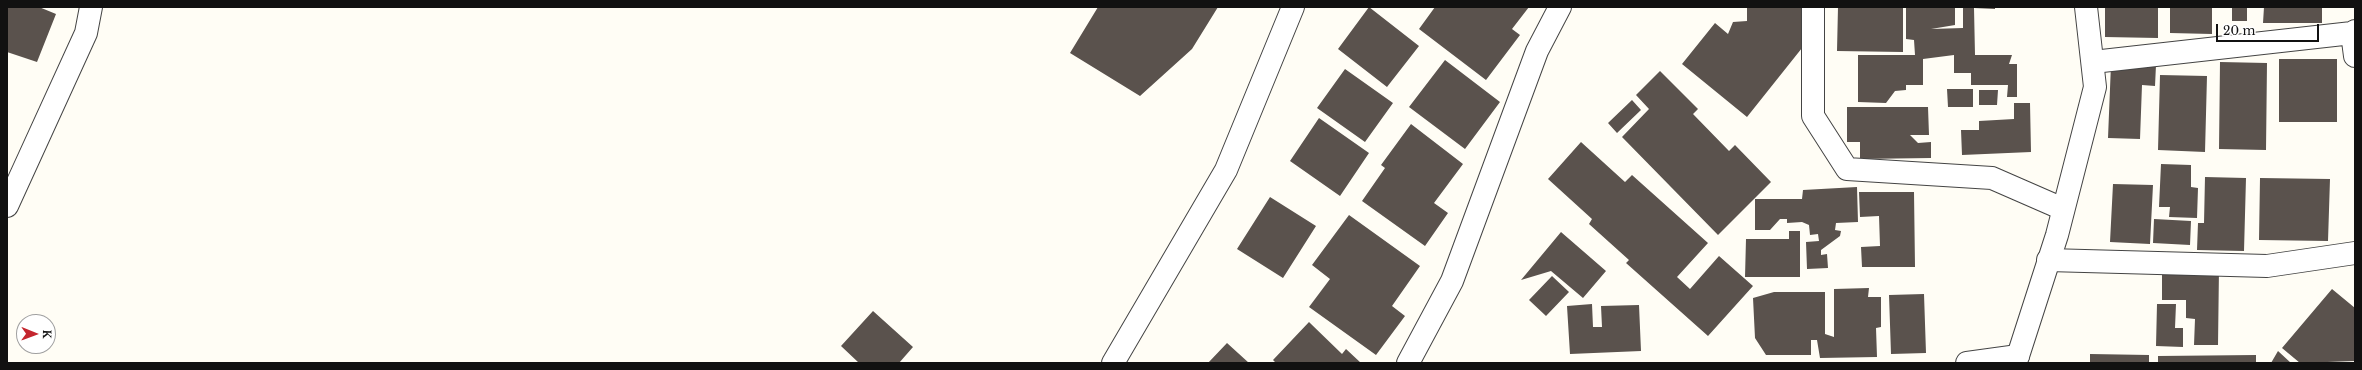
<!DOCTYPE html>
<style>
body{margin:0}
#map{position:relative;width:2362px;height:370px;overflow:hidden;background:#fffdf5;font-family:"Libre Baskerville",serif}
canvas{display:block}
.frame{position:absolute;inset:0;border:8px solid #111;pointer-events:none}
.north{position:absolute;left:16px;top:314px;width:40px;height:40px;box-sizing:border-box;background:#fff;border:1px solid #a0a0a0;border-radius:50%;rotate:91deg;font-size:11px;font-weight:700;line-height:16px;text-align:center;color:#111}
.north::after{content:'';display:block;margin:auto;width:14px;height:18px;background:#c4262e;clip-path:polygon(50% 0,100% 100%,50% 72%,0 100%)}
.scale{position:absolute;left:2216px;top:24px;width:103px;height:18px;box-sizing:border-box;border:2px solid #111;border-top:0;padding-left:5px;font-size:12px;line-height:14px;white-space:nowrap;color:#111;-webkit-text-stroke:3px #fff;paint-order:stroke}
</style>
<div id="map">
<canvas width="2362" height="370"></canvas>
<div class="frame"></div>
<div class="north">K</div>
<div class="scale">20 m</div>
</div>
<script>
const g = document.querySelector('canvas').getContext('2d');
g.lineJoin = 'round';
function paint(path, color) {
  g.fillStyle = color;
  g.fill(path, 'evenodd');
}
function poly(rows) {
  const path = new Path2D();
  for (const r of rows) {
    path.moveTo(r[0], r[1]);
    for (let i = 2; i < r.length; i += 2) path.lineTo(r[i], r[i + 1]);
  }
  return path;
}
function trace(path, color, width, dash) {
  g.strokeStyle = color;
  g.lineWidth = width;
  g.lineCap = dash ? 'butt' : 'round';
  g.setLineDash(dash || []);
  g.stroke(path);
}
paint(poly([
 [7,7,39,7,56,14,37,62,7,52],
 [1098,7,1218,7,1192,49,1140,96,1070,53],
 [1369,7,1419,46,1387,87,1338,49],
 [1435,7,1529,7,1512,29,1520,35,1486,80,1419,29],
 [1747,7,1801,7,1802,48,1747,117,1682,64,1715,23,1728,34,1733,22,1747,21],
 [1838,7,1903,8,1903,52,1837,51],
 [1906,7,1955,7,1955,25,1931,29,1963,28,1963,7,1995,7,1995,9,1974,8,1975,55,2012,55,2009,64,2017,64,2017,97,2007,97,2008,85,1971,85,1971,73,1954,73,1954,55,1923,59,1923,85,1906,85,1906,90,1895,91,1886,103,1858,102,1858,55,1915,55,1914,40,1906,39],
 [2105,7,2158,7,2158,38,2105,37],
 [2170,7,2212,7,2212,34,2170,33],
 [2232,7,2247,7,2247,21,2232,21],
 [2264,7,2322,7,2322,23,2263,23],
 [2279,59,2337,59,2337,122,2279,122],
 [1445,60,1500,102,1465,149,1409,107],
 [2220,62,2267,63,2266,150,2219,149],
 [2111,64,2156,65,2155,86,2142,85,2140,139,2108,138],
 [1345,69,1393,103,1365,142,1317,108],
 [1660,71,1698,109,1693,114,1729,151,1735,145,1771,182,1718,235,1622,137,1649,109,1636,95],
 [2160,75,2207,76,2205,152,2158,150],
 [1947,89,1973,89,1973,107,1948,107],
 [1979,90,1998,90,1997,105,1979,105],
 [1632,100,1641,110,1617,133,1608,123],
 [2014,103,2030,103,2031,152,1962,155,1961,130,1979,130,1979,121,2014,119],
 [1847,107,1928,107,1929,135,1910,135,1918,143,1931,142,1931,158,1860,159,1860,142,1847,142],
 [1319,118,1369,153,1340,196,1290,161],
 [1411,124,1463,164,1434,203,1448,213,1425,246,1362,201,1385,168,1381,165],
 [1581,142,1625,182,1632,175,1708,243,1677,277,1690,289,1719,256,1753,286,1708,336,1626,263,1629,260,1589,224,1592,219,1548,179],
 [2161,164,2191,165,2191,187,2198,188,2197,218,2169,217,2170,207,2159,207],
 [2205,177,2246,178,2244,251,2197,250,2198,223,2204,223],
 [2260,178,2330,179,2328,241,2259,240],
 [2113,184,2153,185,2150,244,2110,242],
 [1857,187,1858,222,1836,223,1835,230,1841,231,1840,236,1821,250,1821,255,1827,254,1828,268,1807,269,1806,242,1819,241,1818,234,1810,235,1809,225,1802,222,1787,223,1787,219,1780,219,1770,230,1755,230,1755,199,1802,199,1803,190],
 [1859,192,1914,192,1915,267,1862,267,1861,247,1880,246,1879,216,1860,217],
 [1270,197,1316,226,1283,278,1237,249],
 [1349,215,1420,266,1392,306,1405,316,1376,355,1309,307,1330,279,1312,265],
 [2154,219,2191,221,2190,245,2153,243],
 [1789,231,1800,231,1800,277,1745,277,1746,239,1789,239],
 [1561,232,1606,271,1583,298,1551,271,1521,280],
 [2162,267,2219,268,2218,345,2194,345,2195,319,2186,318,2186,300,2162,300],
 [1552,276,1569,292,1546,316,1529,300],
 [1869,288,1868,297,1881,297,1881,327,1876,328,1877,357,1820,358,1817,340,1811,340,1811,355,1766,355,1755,338,1753,298,1774,292,1825,292,1825,334,1834,337,1834,289],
 [2332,289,2355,308,2355,361,2300,363,2282,348],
 [1924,294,1926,353,1891,354,1889,295],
 [1592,304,1593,327,1602,327,1601,306,1639,305,1641,351,1570,354,1567,306],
 [2157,304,2176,304,2175,328,2183,328,2183,347,2156,346],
 [873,311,913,347,899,363,859,363,841,346],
 [1309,322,1342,354,1346,349,1361,363,1276,363,1273,360],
 [1227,343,1249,363,1208,363],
 [2278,351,2291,363,2271,363],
 [2090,354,2149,355,2149,363,2090,363],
 [2256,355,2256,363,2158,363,2158,356]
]), '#5a524d');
const minor = poly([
 [1813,7,1813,116,1847,169,1992,178,2063,209],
 [2352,33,2355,56],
 [2093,62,2352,33,2355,31],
 [7,206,86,33,91,7],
 [2048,260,2267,266,2355,253],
 [1408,363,1452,281,1537,51,1560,7],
 [1967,363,2018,356]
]);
const tertiary = poly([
 [1113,363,1226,170,1293,7],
 [2011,363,2018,356,2057,235,2095,87,2086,7]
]);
trace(minor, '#444', 24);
trace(tertiary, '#444', 24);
trace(minor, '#fff', 22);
trace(tertiary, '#fff', 22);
</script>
